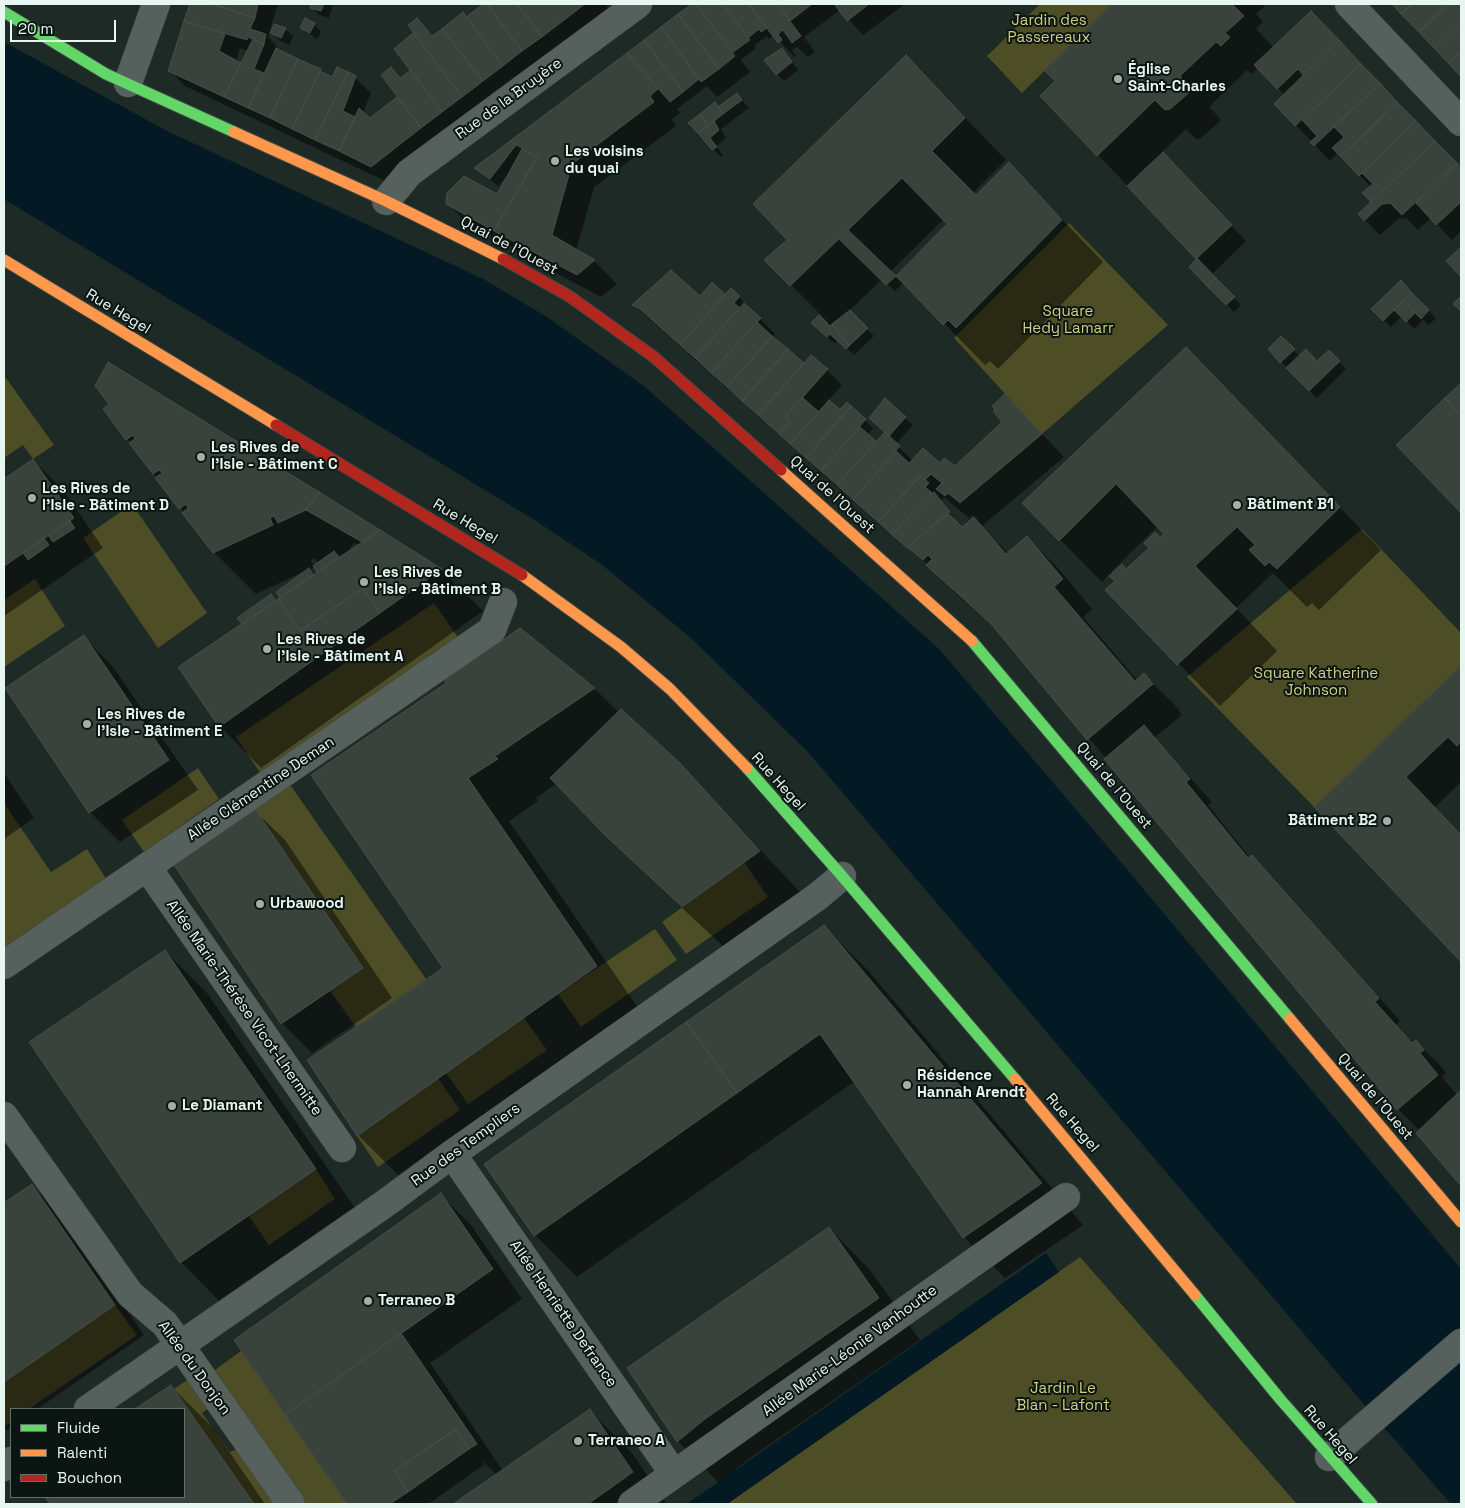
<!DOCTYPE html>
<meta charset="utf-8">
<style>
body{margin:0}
#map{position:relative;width:1465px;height:1508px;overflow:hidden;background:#1e2a26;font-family:"Space Grotesk",sans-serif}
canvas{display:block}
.frame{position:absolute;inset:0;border:5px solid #e7f6f0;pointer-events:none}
.legend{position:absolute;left:10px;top:1408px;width:175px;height:90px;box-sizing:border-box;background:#0b1511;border:1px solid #636f6a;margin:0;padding:6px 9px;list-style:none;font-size:15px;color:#e7f6f0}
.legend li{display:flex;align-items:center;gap:10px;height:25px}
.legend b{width:25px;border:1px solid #636f6a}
.scale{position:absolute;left:10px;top:20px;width:106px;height:22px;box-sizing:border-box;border:2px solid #e7f6f0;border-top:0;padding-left:6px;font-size:15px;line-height:18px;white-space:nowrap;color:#e7f6f0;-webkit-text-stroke:4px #0b1511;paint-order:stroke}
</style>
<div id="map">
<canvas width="1465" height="1508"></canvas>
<div class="frame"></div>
<ul class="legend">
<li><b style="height:6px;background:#63d668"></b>Fluide</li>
<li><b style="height:6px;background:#ff974d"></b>Ralenti</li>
<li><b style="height:6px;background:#b3261e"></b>Bouchon</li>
</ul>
<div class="scale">20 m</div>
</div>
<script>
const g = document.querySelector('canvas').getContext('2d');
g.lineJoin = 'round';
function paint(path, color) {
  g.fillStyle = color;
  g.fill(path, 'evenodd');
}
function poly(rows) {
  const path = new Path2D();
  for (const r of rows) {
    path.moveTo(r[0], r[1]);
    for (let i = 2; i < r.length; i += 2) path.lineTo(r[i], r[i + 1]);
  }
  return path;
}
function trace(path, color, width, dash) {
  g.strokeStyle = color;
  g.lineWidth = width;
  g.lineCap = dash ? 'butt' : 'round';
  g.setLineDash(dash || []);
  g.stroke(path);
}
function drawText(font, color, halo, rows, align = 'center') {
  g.font = font + ' "Space Grotesk",sans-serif';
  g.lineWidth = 4;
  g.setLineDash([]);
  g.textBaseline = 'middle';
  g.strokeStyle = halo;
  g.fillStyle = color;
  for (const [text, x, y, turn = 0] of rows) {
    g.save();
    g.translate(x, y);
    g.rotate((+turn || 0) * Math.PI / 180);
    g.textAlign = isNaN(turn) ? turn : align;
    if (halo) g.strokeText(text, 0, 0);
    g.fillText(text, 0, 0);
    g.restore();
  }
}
paint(poly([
 [1040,4,1112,4,1022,93,987,56],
 [1069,223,1168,325,1042,434,954,338],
 [6,378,54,445,33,459,23,445,4,458,4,380],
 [132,504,207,613,158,648,83,538],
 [1362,529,1461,633,1461,666,1314,807,1187,677],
 [35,579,65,626,4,667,4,600],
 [434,603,459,639,261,774,236,737],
 [198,768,219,799,144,852,122,820],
 [286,779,426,979,356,1027,330,991,363,968,255,809,174,865,169,860],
 [4,803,51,872,87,849,107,880,4,951],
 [744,862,768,897,686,954,662,922],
 [655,929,677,960,581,1027,558,994],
 [524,1018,547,1050,468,1104,446,1073],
 [438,1078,460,1110,378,1167,357,1136],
 [316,1169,335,1199,269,1245,248,1215],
 [1080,1257,1297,1504,727,1504],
 [115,1305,137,1335,29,1409,11,1409,11,1422,4,1427,4,1382],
 [241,1351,347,1504,298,1504,208,1375],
 [190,1378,210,1407,202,1413,230,1452,237,1449,276,1504,254,1504,174,1389]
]), '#4d4d26');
paint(poly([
 [4,42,167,131,483,279,547,317,645,387,939,649,1125,867,1461,1269,1461,1504,1451,1504,1374,1416,808,752,691,638,601,564,533,519,4,199],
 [1046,1253,1059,1272,727,1504,687,1504]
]), '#031923');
paint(poly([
 [191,4,278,4,268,37,281,51,333,79,355,78,371,93,363,113,370,119,399,97,391,69,401,79,412,71,396,49,415,34,417,20,434,37,466,18,486,4,607,4,607,14,387,182,185,86,170,70],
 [240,48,249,51,242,64,236,61],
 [313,4,333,4,329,18,319,15,312,7],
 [694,4,905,4,863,35,840,10,804,37,815,52,808,57,797,47,792,50,796,56,794,57,774,35,769,39,767,36,754,46,756,48,741,60,750,72,717,97,707,86,677,109,680,113,672,119,676,126,594,187,576,251,594,261,617,284,601,297,519,253,511,246,463,219,448,204,497,196,512,171,498,186,476,168,627,55,631,59,632,57,629,53],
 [1114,4,1267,4,1256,14,1263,22,1256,29,1274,48,1326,28,1461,170,1461,231,1452,240,1431,218,1418,230,1406,218,1398,219,1380,235,1365,220,1373,202,1371,187,1338,153,1330,161,1276,104,1285,95,1258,68,1251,74,1247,70,1209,107,1220,118,1220,121,1200,139,1196,139,1186,129,1161,153,1246,241,1212,274,1241,305,1234,312,1191,267,1198,259,1098,155,1056,81,1046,70],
 [1394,4,1461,4,1461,75,1449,62],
 [314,24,321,32,317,39,302,28],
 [285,29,293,36,289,45,279,40,271,32],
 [782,49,798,70,784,81,777,74],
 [906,57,1006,160,973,193,976,197,1009,164,1103,262,998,369,990,361,985,365,904,282,895,291,882,279,849,311,874,336,854,355,838,340,835,344,820,331,828,322,766,260,789,240],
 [944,219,949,224,896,278,890,272],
 [737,95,749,108,721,129,726,138,716,146,723,155,721,157,690,123,715,104,719,108],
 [1401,282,1436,318,1429,325,1423,320,1414,329,1402,316,1391,327,1373,309],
 [712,284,725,295,739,297,775,334,772,337,804,365,827,370,842,385,828,401,840,411,847,404,873,428,867,435,876,443,886,432,885,400,913,425,896,444,913,461,955,468,1028,419,1064,457,982,526,1008,553,1027,538,1057,567,1092,609,1083,617,1137,680,1144,675,1174,704,1182,715,1154,738,1212,802,1208,805,1250,858,1252,856,1274,879,1400,1021,1396,1025,1413,1044,1416,1042,1439,1064,1446,1073,1442,1077,1457,1095,1461,1092,1461,1185,1418,1133,1420,1131,1398,1109,1004,636,957,595,916,553,901,544,634,305,700,298],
 [944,497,969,518,972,515,975,517,962,529,941,501],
 [1281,337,1300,357,1317,362,1329,351,1346,369,1317,398,1269,349],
 [1186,348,1381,550,1319,610,1312,603,1307,607,1273,573,1236,608,1277,651,1220,706,1107,590,1116,581,1109,574,1102,582,1024,503],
 [1158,526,1166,534,1127,571,1113,574,1111,572],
 [1461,385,1461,511,1398,446],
 [105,409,319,493,441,570,483,611,261,768,220,726,277,602,303,572,256,594,214,552],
 [354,543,359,545,347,553],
 [346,553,340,559,338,556],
 [314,558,319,563,314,567,311,560],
 [315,567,320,572,315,576,309,570],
 [33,460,63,490,103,548,4,616,4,567,24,553,24,550,4,564,4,480],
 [84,637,113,667,198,790,120,842,90,812,7,688],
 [1461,668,1461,782,1434,808,1461,836,1461,960,1315,807],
 [594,688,619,713,679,764,801,893,725,948,650,878,557,783,536,798,538,801,509,821,638,1008,400,1177,358,1135,444,969,313,775],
 [4,773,34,818,4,839],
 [255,811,285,840,392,998,312,1053,282,1023],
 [824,927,866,968,1083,1225,1005,1278,964,1237,855,1081,577,1277,535,1235],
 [165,951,207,993,357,1211,222,1304,181,1262],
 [32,1185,61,1215,144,1335,37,1409,11,1409,11,1427,7,1430,4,1426,4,1205],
 [441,1195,471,1225,522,1299,430,1363,503,1471,590,1411,632,1453,667,1504,456,1504,497,1475,482,1460,484,1465,428,1504,348,1504,235,1341],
 [829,1228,870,1270,920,1340,747,1460,719,1483,678,1441],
 [171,1386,213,1428,265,1504,51,1504,46,1497,184,1497,184,1409,138,1409]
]), '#0007');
const building = poly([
 [190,4,212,4,255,18,250,29,266,34,264,44,248,37,247,40,184,21,190,4],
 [212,4,258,4,255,18,212,4],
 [311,4,324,4,321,11,310,8,311,4],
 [483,4,487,4,522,51,503,66,466,17,483,4],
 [487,4,517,4,542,37,522,51,487,4],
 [517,4,585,4,542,37,517,4],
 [692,4,696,4,735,56,719,69,678,14,692,4],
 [696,4,723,4,750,40,733,52,696,4],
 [723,4,749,4,767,28,761,32,759,29,748,38,723,4],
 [749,4,777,4,801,36,792,43,783,30,778,34,782,40,778,43,749,4],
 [777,4,812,4,790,21,777,4],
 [834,4,869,4,847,21,834,4],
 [1112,4,1232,4,1244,16,1225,33,1230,37,1221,46,1216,42,1180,76,1191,87,1191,91,1170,109,1165,110,1155,100,1097,156,1040,96,1055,81,1044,70,1112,4],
 [1392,4,1412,4,1401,14,1392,4],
 [1412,4,1448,4,1419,32,1401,14,1412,4],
 [1448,4,1461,4,1461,21,1434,48,1419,32,1448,4],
 [1311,11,1339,40,1303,75,1298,69,1277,89,1254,65,1311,11],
 [463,12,503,66,483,81,442,29,463,12],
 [678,14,719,69,701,82,661,27,678,14],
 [305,18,315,23,310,33,300,28,305,18],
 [417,18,432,36,442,29,483,81,462,97,408,25,417,18],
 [184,21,225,34,219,51,241,63,224,97,168,71,184,21],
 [1461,21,1461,51,1448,63,1434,48,1461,21],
 [274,24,286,28,281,38,270,33,274,24],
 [661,27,699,79,683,92,644,40,661,27],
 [413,33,462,97,442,112,394,49,413,33],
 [253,39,264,44,254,69,264,73,248,108,224,97,253,39],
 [644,40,683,92,670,102,627,53,644,40],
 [1339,40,1361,64,1295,126,1274,104,1339,40],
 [276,48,298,59,270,118,248,108,276,48],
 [782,48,792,62,776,75,764,60,782,48],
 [1461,51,1461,77,1448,63,1461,51],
 [627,53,658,89,650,96,654,102,572,164,552,235,595,260,577,275,494,231,537,157,510,141,627,53],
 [906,55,965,118,932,151,976,195,1009,162,1062,220,956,328,948,320,943,325,896,276,947,224,902,178,790,286,764,260,787,240,753,204,906,55],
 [298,59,321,69,292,129,270,118,298,59],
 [1361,64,1380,83,1314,146,1310,142,1317,136,1302,120,1361,64],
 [337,67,348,72,315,140,292,129,320,71,332,77,337,67],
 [391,67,400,78,411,70,442,112,421,128,381,75,391,67],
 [348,72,356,76,343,111,355,117,339,151,315,140,348,72],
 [1380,83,1397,102,1341,157,1332,148,1344,137,1334,127,1380,83],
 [737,93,742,100,723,114,718,107,737,93],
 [397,97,421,128,371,167,339,151,359,108,370,118,397,97],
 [715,102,723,114,708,126,700,114,715,102],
 [1397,102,1416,121,1359,176,1341,157,1397,102],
 [700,114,708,126,698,133,688,123,700,114],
 [714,121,719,130,710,138,717,147,712,150,698,133,714,121],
 [1416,121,1435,141,1371,202,1362,193,1373,184,1362,173,1416,121],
 [510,141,516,145,490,179,474,168,510,141],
 [1435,141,1457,163,1402,215,1390,203,1382,204,1364,221,1358,214,1435,141],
 [522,149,537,157,494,231,446,204,447,193,464,176,497,194,522,149],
 [1163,152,1232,225,1196,259,1127,186,1163,152],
 [1457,163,1461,168,1461,202,1436,225,1416,203,1457,163],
 [848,230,896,276,886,285,839,239,848,230],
 [1461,247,1461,277,1446,261,1461,247],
 [1197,258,1216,278,1207,286,1189,267,1197,258],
 [671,270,700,296,712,282,725,294,680,345,640,309,632,305,671,270],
 [1216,278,1235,297,1226,305,1207,286,1216,278],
 [1401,280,1412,293,1383,321,1371,309,1401,280],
 [731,288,740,296,734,303,740,308,695,358,680,345,731,288],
 [1412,293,1429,310,1421,319,1404,301,1412,293],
 [1461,296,1461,311,1453,304,1461,296],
 [1404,301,1415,313,1406,322,1394,310,1404,301],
 [744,303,761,318,711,373,695,358,744,303],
 [850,310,868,328,849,346,832,324,850,310],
 [819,315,830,326,832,324,842,336,849,346,846,349,830,334,827,337,811,323,819,315],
 [757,322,772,336,727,387,711,373,757,322],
 [772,336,788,349,742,401,727,387,772,336],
 [1281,336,1295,349,1280,363,1268,349,1281,336],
 [1186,347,1340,507,1277,569,1269,562,1265,566,1249,550,1255,545,1237,527,1195,566,1237,609,1177,665,1105,590,1115,581,1109,576,1122,564,1126,569,1149,548,1144,543,1155,532,1160,537,1164,534,1116,484,1059,541,1022,503,1186,347],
 [788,349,804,363,758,415,742,401,788,349],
 [1306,349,1317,361,1329,350,1340,361,1309,391,1286,368,1306,349],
 [811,355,828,369,785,417,790,421,779,434,758,415,811,355],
 [108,362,121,370,319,492,306,510,278,523,274,516,270,518,273,525,213,553,182,513,188,508,186,504,179,509,155,478,162,473,159,470,153,474,129,443,135,439,133,435,126,440,103,409,109,404,95,386,108,362],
 [1461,383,1461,416,1445,398,1461,383],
 [1005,394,1042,434,960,503,948,493,945,496,936,489,942,483,931,474,925,480,920,476,878,522,853,500,896,451,909,463,923,448,940,463,944,458,955,466,1002,422,993,411,995,409,992,406,1005,394],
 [803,398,819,412,790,444,779,434,790,421,785,417,803,398],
 [885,398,906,417,889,436,869,418,885,398],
 [1445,398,1461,416,1461,513,1396,445,1445,398],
 [829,400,840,409,847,402,851,406,806,458,790,444,829,400],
 [851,406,866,419,821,471,806,458,851,406],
 [860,427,876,441,837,485,821,471,860,427],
 [885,432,900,446,853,500,837,485,885,432],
 [33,459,74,518,4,566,4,479,33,459],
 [920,476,929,483,925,487,932,493,892,535,878,522,920,476],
 [319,492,380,530,362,542,306,510,319,492],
 [934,492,950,512,907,548,892,535,934,492],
 [948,513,962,527,974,517,1006,554,1027,536,1063,579,1054,587,1135,681,1144,673,1153,684,1087,740,992,625,926,565,932,559,928,555,923,560,907,547,948,513],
 [70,521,75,528,53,542,48,535,70,521],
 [380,530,442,569,380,613,363,588,300,631,278,599,380,530],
 [44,538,49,545,28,560,23,553,44,538],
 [334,551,339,557,317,572,313,566,334,551],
 [309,568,313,575,280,598,276,592,309,568],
 [363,588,380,613,219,727,178,667,278,599,300,631,363,588],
 [271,594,276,601,242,624,237,618,271,594],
 [520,628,595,688,495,756,498,759,468,778,597,966,357,1136,307,1060,443,968,311,775,446,683,445,680,520,628],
 [84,635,169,760,89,813,5,688,84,635],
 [1461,666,1461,742,1457,746,1448,737,1406,777,1461,835,1461,962,1314,807,1461,666],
 [621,709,680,763,760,851,682,907,606,836,550,778,621,709],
 [1144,725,1190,779,1186,782,1248,858,1252,855,1379,998,1375,1002,1412,1043,1416,1040,1424,1050,1420,1053,1438,1075,1397,1110,1104,759,1144,725],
 [255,809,363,968,281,1024,174,865,255,809],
 [824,925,1042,1183,963,1238,820,1034,737,1093,686,1022,824,925],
 [165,950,316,1169,180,1263,29,1042,165,950],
 [686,1022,737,1093,534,1236,484,1164,686,1022],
 [1461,1090,1461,1186,1416,1133,1461,1090],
 [32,1184,115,1305,4,1382,4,1203,32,1184],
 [441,1193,493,1269,285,1415,234,1340,441,1193],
 [829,1227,879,1298,705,1419,677,1442,627,1368,829,1227],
 [401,1333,477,1444,469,1449,456,1429,395,1471,408,1492,390,1504,347,1504,285,1415,401,1333],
 [171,1385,254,1504,50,1504,45,1497,184,1497,184,1409,135,1409,171,1385],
 [590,1409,633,1472,588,1504,453,1504,590,1409],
 [456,1429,469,1449,408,1492,395,1471,456,1429]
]);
paint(building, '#39433b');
trace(building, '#464e48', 1);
const street = poly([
 [1349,4,1461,122],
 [128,83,156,4],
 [386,201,409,173,638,4],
 [147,867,342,1148],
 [4,965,492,630,503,602],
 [4,1116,130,1294,165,1324,291,1504],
 [452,1154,674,1474],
 [88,1409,383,1205,452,1154,817,897,842,876],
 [1329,1457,1461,1343],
 [4,1467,11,1461],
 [632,1504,1066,1197]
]);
const fast = poly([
 [4,12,106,74,234,132],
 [972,641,1290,1019],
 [747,768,842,876,1015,1079],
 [1195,1295,1280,1399,1372,1504]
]);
const slow = poly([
 [234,132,386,201,503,259],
 [4,260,276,425],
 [781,470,972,641],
 [522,575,621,647,670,689,747,768],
 [1290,1019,1461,1222],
 [1015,1079,1195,1295]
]);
const jam = poly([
 [503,259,569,296,654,357,781,470],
 [276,425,522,575]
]);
trace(street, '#3d4844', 29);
trace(fast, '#3d4844', 13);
trace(slow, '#3d4844', 13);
trace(jam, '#3d4844', 13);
trace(street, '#56615d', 28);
trace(fast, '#63d668', 11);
trace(slow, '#ff974d', 11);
trace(jam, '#b3261e', 11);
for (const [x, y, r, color] of [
 [1118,79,5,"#a1afa9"],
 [555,161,5,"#a1afa9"],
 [201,457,5,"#a1afa9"],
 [32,498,5,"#a1afa9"],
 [1237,505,5,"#a1afa9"],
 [364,582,5,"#a1afa9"],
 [267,649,5,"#a1afa9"],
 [87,724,5,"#a1afa9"],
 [1387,821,5,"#a1afa9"],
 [260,904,5,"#a1afa9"],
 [907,1085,5,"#a1afa9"],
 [172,1106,5,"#a1afa9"],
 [368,1301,5,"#a1afa9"],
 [578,1441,5,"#a1afa9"]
]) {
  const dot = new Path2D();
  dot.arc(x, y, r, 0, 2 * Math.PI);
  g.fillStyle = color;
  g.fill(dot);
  trace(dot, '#0b1511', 2);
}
drawText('15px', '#d1cf85', '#0b1511', [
 ["Jardin des",1049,21],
 ["Passereaux",1049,38],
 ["Square",1068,312],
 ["Hedy Lamarr",1068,329],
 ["Square Katherine",1316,674],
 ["Johnson",1316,691],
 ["Jardin Le",1063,1389],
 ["Blan - Lafont",1063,1406]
]);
drawText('bold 15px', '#e7f6f0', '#0b1511', [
 ["Église",1128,70],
 ["Saint-Charles",1128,87],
 ["Les voisins",565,152],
 ["du quai",565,169],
 ["Les Rives de",211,448],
 ["l'Isle - Bâtiment C",211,465],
 ["Les Rives de",42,489],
 ["l'Isle - Bâtiment D",42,506],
 ["Bâtiment B1",1247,505],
 ["Les Rives de",374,573],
 ["l'Isle - Bâtiment B",374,590],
 ["Les Rives de",277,640],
 ["l'Isle - Bâtiment A",277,657],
 ["Les Rives de",97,715],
 ["l'Isle - Bâtiment E",97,732],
 ["Bâtiment B2",1377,821,"right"],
 ["Urbawood",270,904],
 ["Résidence",917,1076],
 ["Hannah Arendt",917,1093],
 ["Le Diamant",182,1106],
 ["Terraneo B",378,1301],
 ["Terraneo A",588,1441]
], 'left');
drawText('15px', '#e7f6f0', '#0b1511', [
 ["Rue de la Bruyère",509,99,-36],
 ["Quai de l'Ouest",509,246,28],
 ["Rue Hegel",118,312,31],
 ["Quai de l'Ouest",832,495,42],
 ["Rue Hegel",465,522,31],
 ["Rue Hegel",778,782,48],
 ["Quai de l'Ouest",1114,786,50],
 ["Allée Clémentine Deman",261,789,-34],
 ["Allée Marie-Thérèse Vicot-Lhermitte",244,1008,55],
 ["Quai de l'Ouest",1375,1097,50],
 ["Rue Hegel",1072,1123,49],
 ["Rue des Templiers",466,1145,-36],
 ["Allée Henriette Defrance",563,1314,55],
 ["Allée Marie-Léonie Vanhoutte",850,1351,-36],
 ["Allée du Donjon",194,1368,54],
 ["Rue Hegel",1330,1435,49]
]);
</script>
